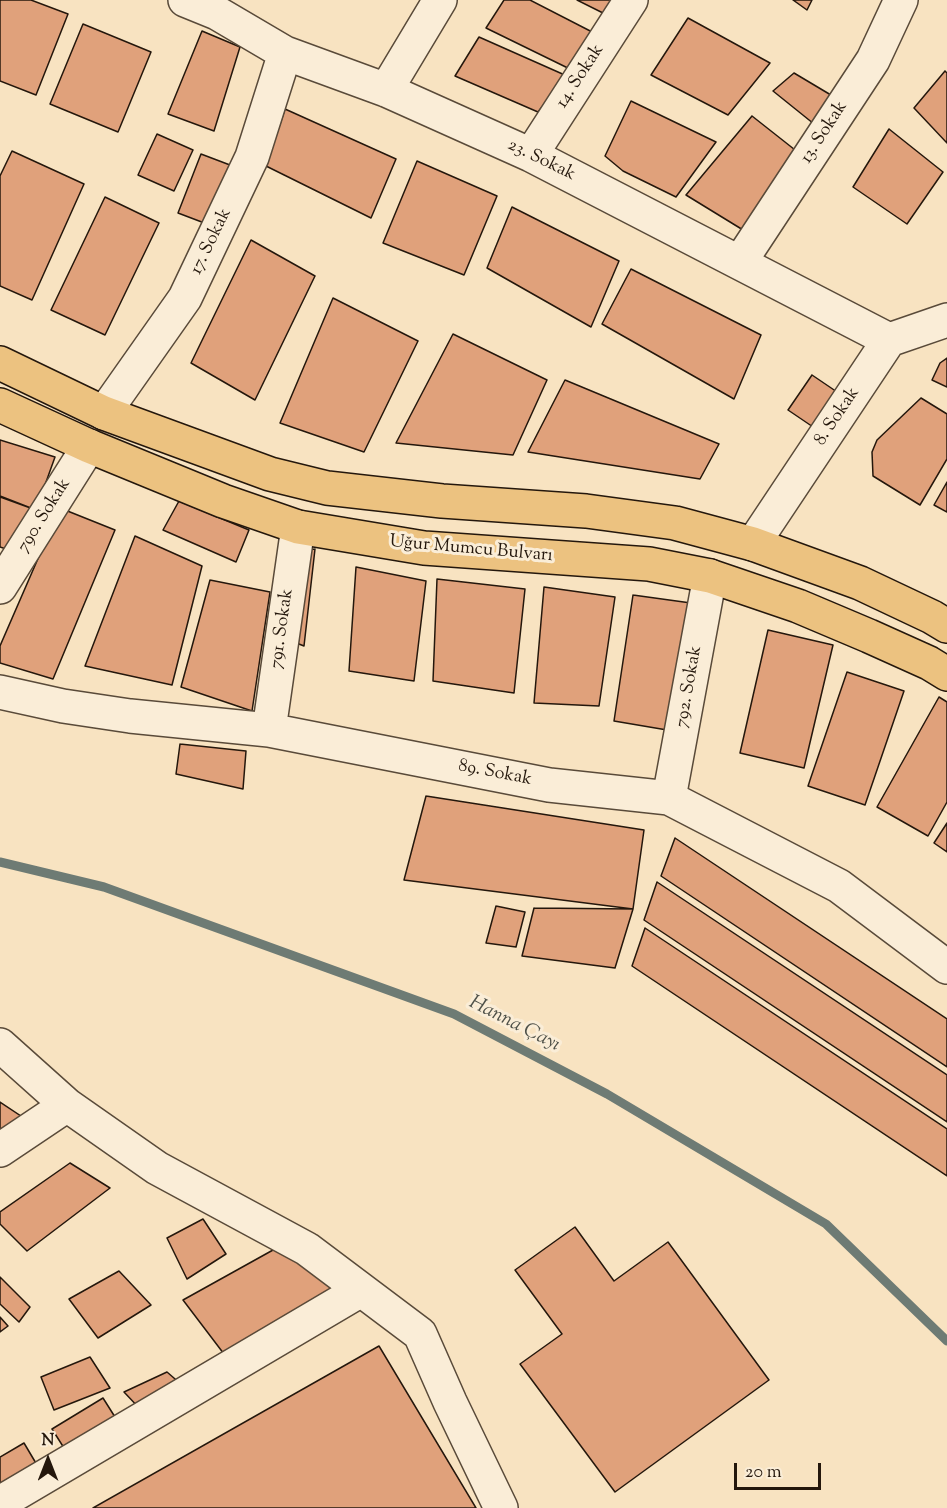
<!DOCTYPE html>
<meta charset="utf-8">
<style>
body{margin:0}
#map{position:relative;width:947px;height:1508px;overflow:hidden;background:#f8e3c1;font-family:"Sorts Mill Goudy",serif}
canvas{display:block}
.north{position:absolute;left:18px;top:1430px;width:60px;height:60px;-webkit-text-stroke:4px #faedd7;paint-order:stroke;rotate:0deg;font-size:16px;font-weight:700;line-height:24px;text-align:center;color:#24170c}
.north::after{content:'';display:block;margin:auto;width:21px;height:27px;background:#24170c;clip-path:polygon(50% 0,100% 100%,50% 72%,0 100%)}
.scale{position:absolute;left:734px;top:1463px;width:87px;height:27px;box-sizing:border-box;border:3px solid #24170c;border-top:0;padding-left:8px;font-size:18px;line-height:21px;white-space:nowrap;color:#24170c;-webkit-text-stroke:4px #faedd7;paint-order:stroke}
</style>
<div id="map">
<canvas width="947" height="1508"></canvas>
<div class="north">N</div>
<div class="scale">20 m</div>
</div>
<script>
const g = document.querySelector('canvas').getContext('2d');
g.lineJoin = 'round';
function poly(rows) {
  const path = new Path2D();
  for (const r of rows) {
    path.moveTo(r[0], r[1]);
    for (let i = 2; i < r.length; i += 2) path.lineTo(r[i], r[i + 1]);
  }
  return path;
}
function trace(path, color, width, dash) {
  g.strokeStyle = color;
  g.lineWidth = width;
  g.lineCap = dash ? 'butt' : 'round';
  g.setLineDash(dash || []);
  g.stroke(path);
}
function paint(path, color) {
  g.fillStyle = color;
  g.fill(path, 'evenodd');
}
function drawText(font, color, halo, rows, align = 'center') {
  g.font = font + ' "Sorts Mill Goudy",serif';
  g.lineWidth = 6;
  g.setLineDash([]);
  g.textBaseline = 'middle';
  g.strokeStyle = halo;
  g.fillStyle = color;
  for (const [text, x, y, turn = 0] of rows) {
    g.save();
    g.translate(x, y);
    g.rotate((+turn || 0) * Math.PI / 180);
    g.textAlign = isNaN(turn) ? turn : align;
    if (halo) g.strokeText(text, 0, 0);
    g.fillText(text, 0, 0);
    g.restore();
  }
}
trace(poly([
 [0,862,104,887,454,1014,607,1094,826,1224,947,1341]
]), '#6e7b74', 9);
const building = poly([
 [0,0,31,0,68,14,36,95,0,81,0,0],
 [504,0,530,0,598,35,576,72,486,28,504,0],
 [577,0,619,0,609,16,577,0],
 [793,0,812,0,807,10,793,0],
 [688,18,770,63,728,115,651,75,688,18],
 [83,24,151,52,118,132,50,104,83,24],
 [202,31,240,47,214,131,168,114,202,31],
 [479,37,567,76,538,112,455,76,479,37],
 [945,71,947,73,947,143,914,108,945,71],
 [794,73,841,101,819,128,773,91,794,73],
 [631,101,716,142,676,197,623,171,605,156,631,101],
 [285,109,396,159,371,218,266,166,285,109],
 [752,116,804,157,748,233,686,195,752,116],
 [889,129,943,172,907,224,853,187,889,129],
 [157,134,193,150,174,191,138,175,157,134],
 [12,151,84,184,32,300,0,286,0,176,12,151],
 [201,154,230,165,207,224,178,213,201,154],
 [417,161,497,196,464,275,383,243,417,161],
 [105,197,159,223,105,335,51,310,105,197],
 [512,207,619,261,591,327,487,268,512,207],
 [251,240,315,276,255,400,191,363,251,240],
 [631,269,761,335,734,399,602,324,631,269],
 [333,298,418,341,364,452,280,423,333,298],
 [453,334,547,380,513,455,396,443,453,334],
 [947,358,947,387,932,380,940,363,947,358],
 [812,375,843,396,819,431,788,410,812,375],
 [565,380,719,444,700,479,528,452,565,380],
 [921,398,947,414,947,459,920,505,873,476,872,452,877,440,921,398],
 [0,440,55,457,36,510,0,496,0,440],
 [947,482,947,512,934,505,947,482],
 [0,497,36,510,21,554,0,547,0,497],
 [179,501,249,530,236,562,163,530,179,501],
 [60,508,115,530,53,679,0,663,0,646,60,508],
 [135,536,202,566,172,685,85,666,135,536],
 [315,549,304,646,271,633,286,550,315,549],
 [356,567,426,581,414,681,349,671,356,567],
 [437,579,525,589,514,693,433,681,437,579],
 [210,580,270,592,252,711,181,687,210,580],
 [544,587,615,597,599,706,534,703,544,587],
 [633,595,691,603,673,731,614,721,633,595],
 [768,630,833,645,804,768,740,753,768,630],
 [847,672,904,691,865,805,808,786,847,672],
 [939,697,947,702,947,802,928,836,877,807,939,697],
 [180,744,246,751,243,789,176,774,180,744],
 [426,796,644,830,633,909,404,880,426,796],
 [947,823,947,852,934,843,947,823],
 [675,838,947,1019,947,1067,661,876,675,838],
 [657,882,947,1075,947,1122,644,920,657,882],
 [496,906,525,912,516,947,486,943,496,906],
 [534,908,633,909,615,968,522,956,534,908],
 [645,928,947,1129,947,1176,632,966,645,928],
 [0,1102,36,1126,0,1150,0,1102],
 [70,1163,110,1188,27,1251,0,1224,0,1212,70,1163],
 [203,1219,226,1254,187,1279,167,1238,203,1219],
 [575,1227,614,1281,668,1242,769,1380,615,1492,520,1364,562,1334,515,1270,575,1227],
 [282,1245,347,1289,224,1354,183,1300,282,1245],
 [119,1271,151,1305,98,1338,69,1299,119,1271],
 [0,1277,30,1307,19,1322,0,1304,0,1277],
 [0,1317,8,1326,0,1332,0,1317],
 [379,1346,476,1508,93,1508,379,1346],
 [90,1357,110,1388,54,1410,41,1377,90,1357],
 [167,1372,182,1385,141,1410,124,1392,167,1372],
 [103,1398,115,1417,64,1448,52,1429,103,1398],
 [24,1443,40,1470,0,1494,0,1457,24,1443]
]);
paint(building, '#e0a17b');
trace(building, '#24170c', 1.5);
const minor = poly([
 [185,0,217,13,285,53,386,90,531,155,889,340],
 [386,90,440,0],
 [531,155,631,0],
 [740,262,873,60,901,0],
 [104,413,185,298,252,157,285,53],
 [753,544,889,340,947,320],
 [0,587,89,446],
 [0,692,63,706,130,716,269,730,549,785,669,798,839,886,947,967],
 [269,730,298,527],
 [669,798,710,576],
 [0,1045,67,1105,157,1168,307,1249,420,1334,450,1402,501,1508],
 [0,1150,67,1105],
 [0,1503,361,1290]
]);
const major = poly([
 [0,363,104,413,270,474,327,488,442,501,586,511,675,523,753,544,860,583,932,617,947,626],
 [0,405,89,446,223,501,298,527,424,548,649,564,710,576,798,606,869,636,929,663,947,674]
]);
trace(minor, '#594a39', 36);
trace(major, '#24170c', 36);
trace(minor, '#faedd7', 33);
trace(major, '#ecc280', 33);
drawText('18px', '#24170c', '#faedd7', [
 ["14. Sokak",581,77,-57],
 ["13. Sokak",825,133,-57],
 ["23. Sokak",541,161,26],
 ["17. Sokak",212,242,-64],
 ["8. Sokak",838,417,-56],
 ["790. Sokak",45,516,-58],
 ["Uğur Mumcu Bulvarı",471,550,5],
 ["791. Sokak",283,629,-82],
 ["792. Sokak",690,687,-80],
 ["89. Sokak",495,774,11]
]);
drawText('italic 20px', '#4f5149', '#faedd7', [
 ["Hanna Çayı",514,1025,27]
]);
</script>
